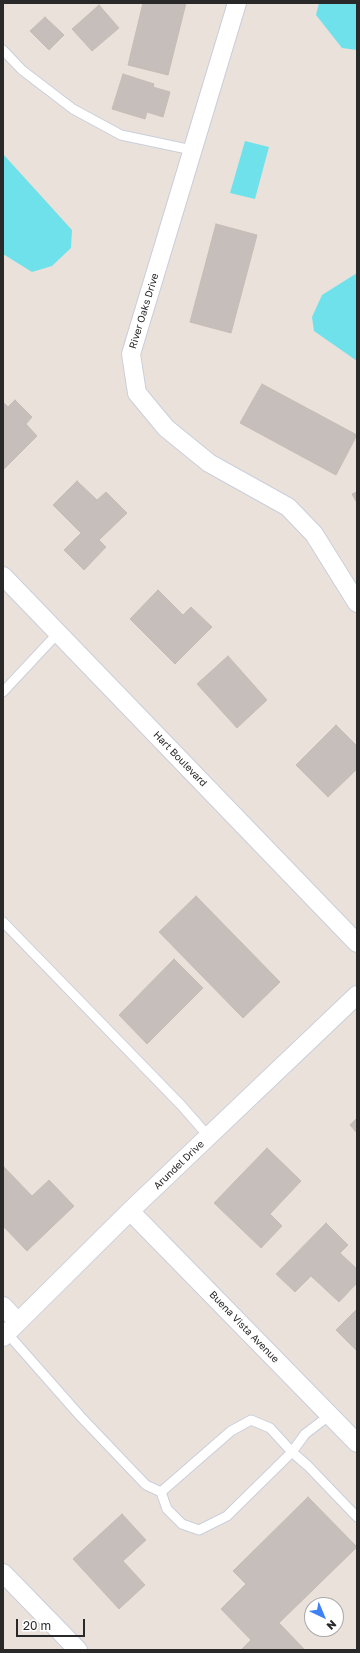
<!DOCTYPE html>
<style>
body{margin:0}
#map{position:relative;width:360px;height:1653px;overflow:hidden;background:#ebe1db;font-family:"Golos Text",sans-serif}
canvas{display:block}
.frame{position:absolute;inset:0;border:4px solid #292929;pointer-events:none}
.north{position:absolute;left:304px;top:1597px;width:40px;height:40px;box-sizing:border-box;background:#fff;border:1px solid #a9a9a9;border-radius:50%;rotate:136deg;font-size:11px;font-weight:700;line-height:16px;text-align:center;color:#292929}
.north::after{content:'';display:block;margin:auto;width:14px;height:18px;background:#3d81f5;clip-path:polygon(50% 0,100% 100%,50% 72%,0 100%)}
.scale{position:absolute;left:16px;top:1619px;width:69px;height:18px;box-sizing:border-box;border:2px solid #292929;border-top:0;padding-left:5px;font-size:12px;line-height:14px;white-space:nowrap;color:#292929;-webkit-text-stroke:3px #fff;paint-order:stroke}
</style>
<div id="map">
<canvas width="360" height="1653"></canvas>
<div class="frame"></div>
<div class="north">N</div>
<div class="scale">20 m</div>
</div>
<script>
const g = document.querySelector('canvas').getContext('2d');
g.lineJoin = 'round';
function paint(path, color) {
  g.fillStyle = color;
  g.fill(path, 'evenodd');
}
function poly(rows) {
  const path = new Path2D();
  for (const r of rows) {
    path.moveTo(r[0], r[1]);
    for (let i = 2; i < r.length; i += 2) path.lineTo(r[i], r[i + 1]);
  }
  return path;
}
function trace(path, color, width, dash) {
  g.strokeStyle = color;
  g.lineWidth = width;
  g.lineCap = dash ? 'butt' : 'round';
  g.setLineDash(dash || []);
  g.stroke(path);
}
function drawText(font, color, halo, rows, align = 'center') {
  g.font = font + ' "Golos Text",sans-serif';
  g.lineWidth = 3.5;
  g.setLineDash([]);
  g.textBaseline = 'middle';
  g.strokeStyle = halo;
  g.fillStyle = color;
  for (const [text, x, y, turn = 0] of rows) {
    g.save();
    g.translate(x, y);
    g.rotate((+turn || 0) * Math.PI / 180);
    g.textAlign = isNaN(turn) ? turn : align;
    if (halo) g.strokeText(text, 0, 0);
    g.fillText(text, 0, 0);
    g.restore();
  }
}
paint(poly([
 [319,3,357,3,357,50,342,48,316,15],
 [245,141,269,147,255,199,230,193],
 [3,154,72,230,71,248,52,266,32,272,3,254],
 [357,273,357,361,314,331,312,317,322,295]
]), '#6fe1eb');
const building = poly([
 [143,3,186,3,168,75,128,65,143,3],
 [99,5,119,28,92,51,72,29,99,5],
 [45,17,64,35,49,50,30,31,45,17],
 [123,74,154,84,153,87,170,92,163,117,147,112,145,119,112,109,123,74],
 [216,224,257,235,231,333,190,322,216,224],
 [262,384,357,435,336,475,240,423,262,384],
 [15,400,32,417,26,424,37,436,3,470,3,402,8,407,15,400],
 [77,481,97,500,106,492,127,513,99,540,106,547,84,570,64,550,81,533,53,505,77,481],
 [357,492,357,503,352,494,357,492],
 [158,590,183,615,191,607,212,627,175,664,130,619,158,590],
 [228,656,267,700,237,728,197,684,228,656],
 [336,725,357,746,357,769,328,797,296,765,336,725],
 [196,896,280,982,243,1018,159,932,196,896],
 [174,959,203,988,147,1044,119,1015,174,959],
 [357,1118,357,1133,350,1125,357,1118],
 [267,1148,301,1181,270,1214,282,1226,261,1248,214,1203,267,1148],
 [4,1167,32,1196,49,1180,74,1206,27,1251,3,1226,4,1167],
 [326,1223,348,1245,340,1253,357,1269,357,1283,339,1302,311,1276,295,1292,276,1274,326,1223],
 [357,1309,357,1351,336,1330,357,1309],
 [308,1497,357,1547,279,1623,305,1650,241,1650,251,1640,221,1609,246,1584,233,1571,308,1497],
 [122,1514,146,1540,123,1561,145,1585,119,1609,73,1559,122,1514]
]);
paint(building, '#c6beba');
trace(building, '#c6bcb4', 1);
const lane = poly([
 [3,50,22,70,73,109,121,135,192,150],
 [3,692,58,633],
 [3,922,181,1105,209,1137],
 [7,1333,81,1417,146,1485,161,1492,231,1431,251,1420,270,1428,292,1452,305,1434,330,1415],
 [161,1492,167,1509,182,1524,199,1530,227,1516,292,1452,308,1466,357,1517]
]);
const street = poly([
 [237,3,131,354,137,393,166,428,209,463,288,507,314,534,357,603],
 [3,576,357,943],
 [130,1211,357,1443],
 [3,1306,18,1322],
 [3,1337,130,1211,357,995],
 [3,1573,78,1650]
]);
trace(lane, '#c9cfda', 11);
trace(street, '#c9cfda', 20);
trace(lane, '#fff', 9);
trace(street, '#fff', 18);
drawText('10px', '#292929', '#fff', [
 ["River Oaks Drive",144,311,-73],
 ["Hart Boulevard",180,759,46],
 ["Arundel Drive",179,1165,-44],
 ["Buena Vista Avenue",244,1327,46]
]);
</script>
